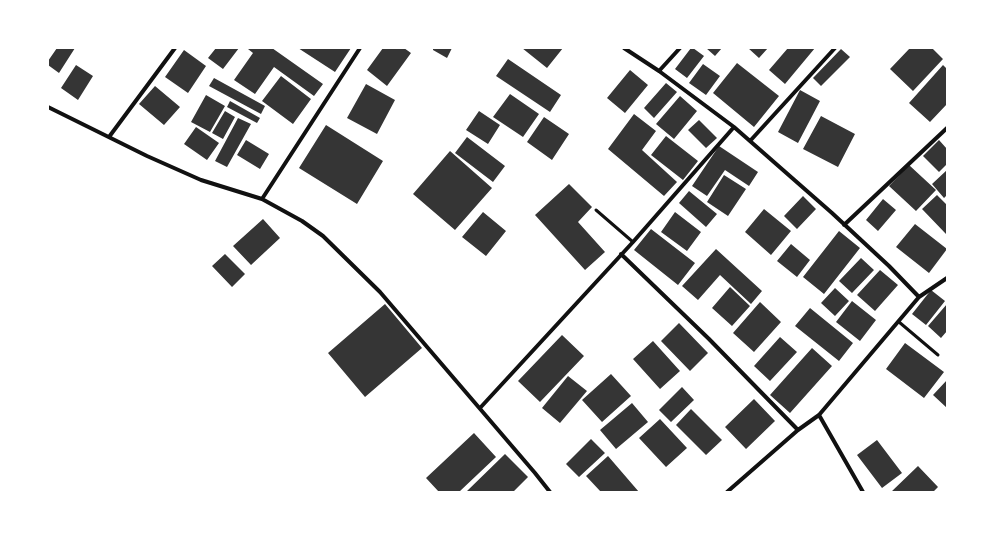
<!DOCTYPE html>
<style>
body{margin:0}
#map{position:relative;width:995px;height:540px;overflow:hidden;background:#fff;font-family:"Roboto Condensed",sans-serif}
canvas{display:block}
.frame{position:absolute;inset:0;border:49px solid #fff;pointer-events:none}
</style>
<div id="map">
<canvas width="995" height="540"></canvas>
<div class="frame"></div>
</div>
<script>
const g = document.querySelector('canvas').getContext('2d');
g.lineJoin = 'round';
function paint(path, color) {
  g.fillStyle = color;
  g.fill(path, 'evenodd');
}
function poly(rows) {
  const path = new Path2D();
  for (const r of rows) {
    path.moveTo(r[0], r[1]);
    for (let i = 2; i < r.length; i += 2) path.lineTo(r[i], r[i + 1]);
  }
  return path;
}
function trace(path, color, width, dash) {
  g.strokeStyle = color;
  g.lineWidth = width;
  g.lineCap = dash ? 'butt' : 'round';
  g.setLineDash(dash || []);
  g.stroke(path);
}
paint(poly([
 [57,48,75,48,59,73,48,65,48,61],
 [216,48,239,48,223,69,208,58],
 [248,48,272,48,323,84,314,96,274,67,255,94,234,80,253,53,248,49],
 [298,48,351,48,335,72],
 [383,48,404,48,411,53,387,86,367,70],
 [433,48,452,48,447,58,433,50],
 [522,48,563,48,547,68],
 [691,48,693,48,704,56,687,78,675,69],
 [706,48,722,48,715,56],
 [748,48,768,48,759,58],
 [788,48,815,48,785,84,769,70],
 [910,48,932,48,943,59,913,91,890,69],
 [841,49,850,57,821,86,813,78],
 [184,50,206,66,188,93,165,77],
 [508,59,561,95,550,112,496,76],
 [737,63,779,96,754,127,713,93],
 [703,64,720,76,706,95,689,83],
 [76,65,93,76,78,100,61,88],
 [943,65,947,69,947,104,930,122,909,103],
 [630,70,648,85,625,113,607,98],
 [281,76,311,99,293,124,262,101],
 [214,78,265,106,261,114,209,86],
 [666,83,677,92,654,118,644,108],
 [366,84,395,100,377,134,347,118],
 [155,86,180,107,164,125,139,104],
 [800,90,820,101,798,143,778,132],
 [510,94,539,114,523,137,493,117],
 [206,95,225,106,210,132,191,122],
 [680,96,697,111,674,139,656,124],
 [230,101,260,118,257,123,227,107],
 [225,111,235,117,223,139,212,133],
 [479,111,500,125,488,144,466,130],
 [634,114,656,131,642,150,677,182,664,196,608,149],
 [821,116,855,134,838,167,803,149],
 [544,117,569,134,552,160,527,142],
 [238,118,251,124,227,167,215,161],
 [699,120,717,138,706,148,688,130],
 [326,125,383,161,357,204,299,168],
 [196,127,219,143,207,160,184,144],
 [666,136,698,161,683,180,651,155],
 [467,137,505,166,493,182,455,153],
 [246,140,269,154,260,169,237,155],
 [939,140,947,149,947,164,939,172,923,156],
 [719,146,758,172,749,186,725,170,707,196,692,186],
 [450,151,492,188,455,230,413,194],
 [909,165,936,190,916,211,889,186],
 [947,170,947,195,944,198,932,184],
 [724,175,746,189,728,216,707,202],
 [569,184,592,207,578,222,605,252,585,270,535,215],
 [689,191,717,214,706,227,679,203],
 [937,195,947,205,947,232,946,234,922,209],
 [803,196,816,209,797,229,784,216],
 [883,199,896,210,878,231,866,220],
 [764,209,791,231,771,255,745,232],
 [483,212,506,231,486,256,462,237],
 [675,212,701,232,687,251,661,232],
 [263,219,280,238,251,265,233,246],
 [915,224,947,249,929,273,896,247],
 [651,229,695,263,678,285,634,250],
 [839,231,860,248,824,294,803,277],
 [791,244,810,260,797,277,777,261],
 [716,249,762,291,751,304,720,275,698,300,682,286],
 [225,254,245,274,232,287,212,266],
 [861,258,874,270,852,293,839,281],
 [880,270,898,285,875,311,857,295],
 [730,287,750,306,732,326,712,308],
 [835,288,849,301,835,316,821,303],
 [931,290,945,301,926,325,912,314],
 [852,301,876,320,860,341,836,322],
 [760,302,781,322,754,352,733,333],
 [385,304,422,348,365,397,328,353],
 [947,304,947,331,941,338,928,326],
 [810,308,853,343,839,361,795,326],
 [679,323,708,353,690,371,661,341],
 [562,335,584,356,540,402,518,381],
 [780,337,797,352,770,381,754,366],
 [653,341,680,371,660,389,633,359],
 [905,343,944,372,924,398,886,369],
 [812,348,832,366,790,413,770,395],
 [611,374,631,396,602,422,582,400],
 [568,376,587,391,560,423,542,408],
 [947,380,947,408,933,395],
 [682,387,694,400,671,422,659,410],
 [754,399,775,421,746,449,725,427],
 [632,403,648,422,616,449,600,430],
 [691,409,722,440,706,455,676,425],
 [660,419,687,448,666,467,639,438],
 [474,433,496,457,459,492,439,492,426,478],
 [591,439,605,453,579,477,566,464],
 [877,440,902,473,882,488,857,455],
 [505,454,528,477,513,492,466,492],
 [608,456,639,492,601,492,586,476],
 [918,466,938,487,933,492,891,492]
]), '#353535');
trace(poly([
 [596,210,633,242],
 [899,322,938,355]
]), '#111', 3);
trace(poly([
 [624,48,659,71,734,127,832,213,889,266,919,297],
 [659,71,680,48],
 [48,107,147,156,201,180,262,199,302,221,323,236,380,292,535,473,550,492],
 [109,137,175,48],
 [750,141,835,48],
 [262,199,360,48],
 [844,225,947,128],
 [621,254,709,339,798,430],
 [480,408,633,242,734,127],
 [819,415,863,492],
 [727,492,798,430,819,415,919,297,947,278]
]), '#111', 4);
</script>
